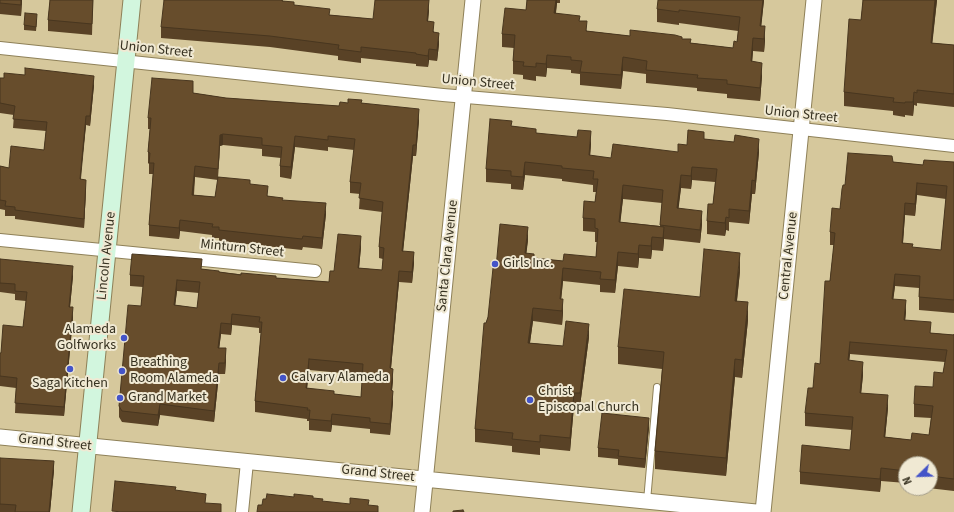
<!DOCTYPE html>
<style>
body{margin:0}
#map{position:relative;width:954px;height:512px;overflow:hidden;background:#d6c89c;font-family:"Source Sans 3",sans-serif}
canvas{display:block}
.north{position:absolute;left:898px;top:456px;width:40px;height:40px;box-sizing:border-box;background:#f0e9d3;border:1px solid #a69f8b;border-radius:50%;rotate:247deg;font-size:11px;font-weight:700;line-height:16px;text-align:center;color:#363120}
.north::after{content:'';display:block;margin:auto;width:14px;height:18px;background:#4454c8;clip-path:polygon(50% 0,100% 100%,50% 72%,0 100%)}
</style>
<div id="map">
<canvas width="954" height="512"></canvas>
<div class="north">N</div>
</div>
<script>
const g = document.querySelector('canvas').getContext('2d');
g.lineJoin = 'round';
function poly(rows) {
  const path = new Path2D();
  for (const r of rows) {
    path.moveTo(r[0], r[1]);
    for (let i = 2; i < r.length; i += 2) path.lineTo(r[i], r[i + 1]);
  }
  return path;
}
function trace(path, color, width, dash) {
  g.strokeStyle = color;
  g.lineWidth = width;
  g.lineCap = dash ? 'butt' : 'round';
  g.setLineDash(dash || []);
  g.stroke(path);
}
function paint(path, color) {
  g.fillStyle = color;
  g.fill(path, 'evenodd');
}
function drawText(font, color, halo, rows, align = 'center') {
  g.font = font + ' "Source Sans 3",sans-serif';
  g.lineWidth = 4;
  g.setLineDash([]);
  g.textBaseline = 'middle';
  g.strokeStyle = halo;
  g.fillStyle = color;
  for (const [text, x, y, turn = 0] of rows) {
    g.save();
    g.translate(x, y);
    g.rotate((+turn || 0) * Math.PI / 180);
    g.textAlign = isNaN(turn) ? turn : align;
    if (halo) g.strokeText(text, 0, 0);
    g.fillText(text, 0, 0);
    g.restore();
  }
}
const service = poly([
 [647,501,657,387]
]);
const minor = poly([
 [0,48,443,95,667,114,954,146],
 [0,240,315,271],
 [242,512,247,462]
]);
const tertiary = poly([
 [0,437,756,512],
 [422,512,473,0],
 [763,512,814,0]
]);
const secondary = poly([
 [81,512,132,0]
]);
trace(service, '#8e8058', 8);
trace(minor, '#8e8058', 14);
trace(tertiary, '#8e8058', 17);
trace(secondary, '#8e8058', 19);
trace(service, '#fff', 6);
trace(minor, '#fff', 12);
trace(tertiary, '#fff', 15);
trace(secondary, '#d2f6de', 17);
paint(poly([
 [0,0,22,0,21,16,0,14],
 [50,0,93,0,92,35,48,31,48,20],
 [283,0,283,1,294,5,330,15,373,19,429,10,428,21,434,32,439,44,437,61,429,60,428,67,416,66,416,64,361,58,361,63,338,60,338,56,270,47,161,38,161,27],
 [527,0,560,0,560,3,557,3,556,13,580,21,587,31,630,36,682,39,691,43,733,48,737,42,738,31,679,23,679,25,657,22,657,9,764,0,761,26,765,40,764,52,753,51,752,62,762,76,760,101,727,98,727,94,697,91,697,88,646,83,646,74,623,71,621,89,580,85,580,74,571,73,571,70,547,68,546,77,536,76,536,81,523,79,523,75,513,74,513,61,514,48,502,47,502,34,526,10],
 [863,0,937,0,932,43,954,45,954,107,917,103,917,106,914,105,913,116,905,115,905,117,893,115,893,111,844,106,844,92,861,20],
 [37,19,36,31,24,30,24,25],
 [0,78,94,85,90,126,86,125,80,180,86,189,84,228,15,219,15,216,5,216,5,210,0,209,0,166,9,168,44,150,46,131,13,128,14,115,0,113],
 [193,93,226,98,339,106,348,103,362,103,419,120,416,156,413,156,403,251,414,263,412,283,399,282,391,368,393,380,392,390,393,402,390,435,370,433,370,429,332,425,331,432,309,430,309,421,307,421,307,419,255,412,255,401,261,333,259,333,259,328,232,325,231,335,221,334,219,348,226,360,225,374,219,374,214,422,160,415,158,426,122,422,119,417,119,406,141,306,143,287,130,286,130,275,202,269,219,272,276,278,329,282,334,271,361,247,359,268,382,270,383,259,379,258,379,247,382,212,359,209,360,194,350,193,350,182,354,150,328,147,328,151,295,147,291,179,280,177,280,166,281,158,262,156,262,149,223,145,220,146,218,177,250,184,268,196,326,214,322,249,303,247,302,250,219,241,219,238,212,238,212,235,180,231,179,239,149,236,149,225,153,174,149,174,149,164,148,163,148,152,150,129,148,129,148,118],
 [195,177,218,180,215,197,194,195],
 [177,291,199,293,197,308,175,305],
 [309,370,363,375,361,397,334,394,307,388],
 [512,126,536,133,591,144,590,156,611,158,678,152,687,145,704,139,759,152,755,194,752,194,749,224,729,222,729,231,726,230,725,236,707,234,707,221,713,204,715,182,692,180,691,189,681,188,678,209,702,224,700,243,664,239,663,251,652,250,651,259,639,258,638,268,618,266,615,293,600,292,600,285,563,281,561,299,563,312,562,325,533,321,530,343,563,346,589,337,580,406,574,406,570,451,540,448,540,455,512,452,512,446,475,442,475,429,486,323,488,317,496,268,528,240,526,253,534,258,563,261,596,257,597,242,595,242,595,232,583,231,583,218,595,202,596,192,593,192,593,185,562,181,562,179,525,175,523,190,511,189,511,184,486,182,486,169],
 [623,199,662,203,660,226,620,222],
 [893,162,923,165,954,162,954,313,919,310,919,288,895,286,893,299,906,312,905,320,931,333,954,335,954,334,954,491,928,488,930,488,930,464,906,464,906,483,881,481,880,492,800,484,800,472,850,450,852,430,805,426,805,413,820,364,834,245,830,245,830,232,840,209,845,185],
 [917,195,946,199,941,250,913,248,903,243,905,215,915,216],
 [850,354,945,362,943,373,933,387,914,404,914,417,931,418,929,435,911,440,885,437,888,408,861,393,863,375,849,360],
 [0,259,73,276,70,307,73,317,64,416,15,413,16,388,0,386,0,353,1,353,23,327,26,301,15,300,15,294,0,292],
 [740,271,737,301,748,320,742,378,735,377,726,476,655,469,655,451,662,369,618,364,618,347,700,297],
 [649,427,645,468,618,465,618,459,598,457,598,448],
 [0,458,54,470,50,512,0,512]
]), '#594226');
paint(poly([
 [21,0,22,0,21,16],
 [429,0,429,10,427,32,427,21],
 [556,0,557,0,557,3,554,26,554,13],
 [763,0,764,0,760,39,760,26],
 [935,0,937,0,931,56,931,43],
 [765,26,765,40,764,52,764,39],
 [439,33,439,44,437,61,437,50],
 [753,38,753,51,751,75,751,61],
 [429,49,429,60,428,67,428,56],
 [547,55,547,68,546,77,546,64],
 [623,57,623,71,621,89,621,75],
 [762,63,762,76,760,101,760,88],
 [94,76,94,85,90,126,90,116],
 [914,92,914,105,913,116,913,102],
 [419,109,419,120,416,156,416,145],
 [86,116,86,125,80,189,80,179],
 [591,131,591,144,589,169,589,155],
 [223,134,223,145,220,146,218,180,220,135],
 [295,136,295,147,291,179,291,167],
 [759,139,759,152,755,194,755,181],
 [413,145,413,156,402,262,402,251],
 [525,162,525,175,523,190,523,177],
 [195,166,195,177,192,206,192,195],
 [692,167,692,180,691,189,691,176],
 [681,175,681,188,677,222,677,208],
 [86,180,86,189,84,228,84,219],
 [752,180,752,194,749,224,749,211],
 [917,183,917,195,915,216,915,204],
 [623,185,623,199,619,235,619,222],
 [326,203,326,214,322,249,322,238],
 [905,203,905,215,902,255,902,243],
 [702,211,702,224,700,243,700,230],
 [726,217,726,230,725,236,725,223],
 [180,220,180,231,179,239,179,228],
 [528,227,528,240,525,266,525,253],
 [664,227,664,240,663,251,663,238],
 [361,236,361,247,358,279,358,268],
 [652,237,652,250,651,259,651,246],
 [639,245,639,258,638,268,638,254],
 [414,252,414,263,412,283,412,272],
 [618,252,618,266,615,293,615,280],
 [740,253,740,271,735,318,735,301],
 [73,266,73,276,69,317,69,307],
 [563,268,563,281,560,312,560,299],
 [399,271,399,282,390,379,390,368],
 [895,274,895,286,892,311,892,299],
 [177,280,177,291,174,316,174,305],
 [563,299,563,312,562,325,562,311],
 [906,300,906,312,904,332,904,320],
 [748,302,748,320,742,378,742,360],
 [73,307,73,317,64,416,64,407],
 [533,308,533,321,528,356,528,343],
 [232,314,232,325,231,335,231,324],
 [221,323,221,334,218,359,218,348],
 [589,324,589,337,580,406,580,393],
 [850,342,850,354,848,373,848,360],
 [226,348,226,360,225,374,225,363],
 [309,359,309,370,306,399,306,388],
 [735,359,735,377,726,476,726,458],
 [863,362,863,375,860,405,860,393],
 [219,363,219,374,214,422,214,411],
 [393,369,393,380,391,401,391,390],
 [393,391,393,402,390,435,390,424],
 [574,393,574,406,570,451,570,438],
 [888,395,888,408,884,449,884,437],
 [160,404,160,415,158,426,158,415],
 [332,414,332,425,331,432,331,421],
 [649,418,649,427,645,468,645,459],
 [54,461,54,470,50,512,49,512],
 [881,468,881,481,880,492,880,479]
]), '#48361f');
const building = poly([
 [0,0,21,0,21,5,0,3,0,0],
 [50,0,93,0,92,24,48,20,50,0],
 [164,0,282,0,282,1,294,2,294,5,330,9,329,15,373,19,375,0,429,0,427,21,434,22,433,32,439,33,437,50,429,49,428,56,416,54,416,53,361,47,361,52,338,49,339,45,270,36,161,27,164,0],
 [527,0,556,0,554,13,580,16,579,21,587,21,586,31,630,36,630,30,675,35,682,37,682,39,691,39,690,43,733,48,734,41,737,42,740,17,679,10,679,12,657,9,658,0,763,0,760,26,765,26,764,39,753,38,751,61,762,63,760,88,727,84,727,80,697,78,698,75,646,70,647,61,623,57,621,75,580,72,582,61,571,60,571,57,547,55,546,64,536,63,536,67,523,66,524,62,513,61,515,35,502,34,505,8,526,10,527,0],
 [863,0,935,0,931,43,954,45,954,94,917,90,917,93,914,92,913,102,905,102,905,103,893,102,894,98,844,92,849,19,861,20,863,0],
 [25,13,37,14,36,27,24,25,25,13],
 [25,68,94,76,90,116,86,116,80,179,86,180,84,219,15,210,15,207,5,206,6,201,0,200,0,166,9,168,11,146,44,150,47,122,13,119,15,106,0,103,0,78,4,78,4,73,25,75,25,68],
 [152,78,193,81,193,93,226,98,339,106,340,102,348,103,348,99,362,100,361,103,419,109,416,145,413,145,402,251,414,252,412,272,399,271,390,368,393,369,391,390,393,391,390,424,370,422,370,418,332,414,331,421,309,419,310,410,307,410,308,408,255,401,262,322,259,322,260,317,232,314,231,324,221,323,218,348,226,348,225,363,219,363,214,411,160,404,158,415,122,411,119,406,128,305,141,306,144,276,130,275,132,254,202,259,201,269,219,271,219,272,241,275,241,273,276,276,276,278,329,282,330,271,334,271,338,234,361,236,358,268,382,270,384,248,379,247,383,202,359,198,361,183,350,182,355,139,328,136,328,140,295,136,291,167,280,166,282,147,262,145,262,138,223,134,220,135,218,169,195,166,192,195,215,197,218,177,250,180,250,184,268,186,267,196,283,198,282,200,326,203,322,238,303,236,302,239,219,230,219,227,212,227,213,224,180,220,179,228,149,225,154,163,149,163,150,153,148,152,151,118,148,118,152,78],
 [177,280,200,282,197,308,174,305,177,280],
 [309,359,363,364,361,397,334,394,334,391,306,388,309,359],
 [490,119,512,121,511,126,536,129,536,133,577,137,578,130,591,131,589,155,611,158,613,144,678,152,678,144,687,145,688,130,704,132,704,139,734,142,735,135,759,139,755,181,752,180,749,211,729,209,729,218,726,217,725,223,707,221,708,204,713,204,717,169,692,167,691,176,681,175,677,208,702,211,700,230,660,225,663,190,623,185,619,222,664,227,663,238,652,237,651,246,639,245,638,254,618,252,615,280,600,279,601,272,563,268,560,299,563,299,562,311,533,308,528,343,563,346,566,321,589,324,580,393,574,393,570,438,540,435,540,442,512,439,513,433,475,429,484,323,486,323,488,317,493,268,496,268,500,224,528,227,525,253,534,254,534,258,563,261,564,254,596,257,598,229,595,228,595,219,583,218,584,201,595,202,598,179,593,179,594,171,562,168,562,166,525,162,523,177,511,176,511,171,486,169,490,119],
 [848,153,892,156,893,162,923,165,924,160,954,162,954,300,919,297,920,276,895,274,892,299,906,300,904,320,931,322,930,333,954,335,954,334,954,479,930,476,930,464,906,464,906,471,881,468,880,479,800,472,802,445,850,450,853,417,805,413,808,388,813,388,815,363,820,364,825,281,830,281,835,233,830,232,832,208,840,209,842,189,843,185,845,185,848,153],
 [917,183,947,186,941,250,912,247,913,244,902,243,905,203,915,204,917,183],
 [850,342,947,350,943,373,934,372,933,387,915,386,914,404,933,406,929,435,912,433,911,440,884,437,888,395,860,393,863,362,848,360,850,342],
 [704,249,740,253,735,301,748,302,742,360,735,359,726,458,655,451,664,352,618,347,624,289,700,297,704,249],
 [0,259,73,266,69,307,73,307,64,407,15,403,17,378,0,376,0,353,1,353,3,325,23,327,27,292,15,291,15,284,0,283,0,259],
 [602,413,649,418,645,459,618,456,619,450,598,448,602,413],
 [0,458,54,461,49,512,15,512,16,505,0,504,0,458],
 [115,481,176,487,175,490,206,494,205,503,221,504,221,512,122,512,112,511,115,481],
 [267,494,294,497,294,494,313,496,313,498,323,499,322,501,350,504,350,498,369,500,368,505,378,506,378,512,257,512,258,505,262,505,263,499,266,499,267,494],
 [463,510,464,512,453,512,453,511,463,510]
]);
paint(building, '#674d2c');
trace(building, '#48361f', 1);
for (const [x, y, r, color] of [
 [495,264,4,"#4454c8"],
 [124,338,4,"#4454c8"],
 [70,369,4,"#4454c8"],
 [122,371,4,"#4454c8"],
 [283,378,4,"#4454c8"],
 [120,398,4,"#4454c8"],
 [530,400,4,"#4454c8"]
]) {
  const dot = new Path2D();
  dot.arc(x, y, r, 0, 2 * Math.PI);
  g.fillStyle = color;
  g.fill(dot);
  trace(dot, '#f0e9d3', 1.5);
}
drawText('14px', '#363120', '#f0e9d3', [
 ["Union Street",156,50,6],
 ["Union Street",478,83,5],
 ["Union Street",801,115,6],
 ["Minturn Street",242,249,6],
 ["Lincoln Avenue",107,256,-84],
 ["Santa Clara Avenue",448,256,-84],
 ["Central Avenue",789,256,-84],
 ["Grand Street",55,443,6],
 ["Grand Street",378,474,6]
]);
drawText('14px', '#363120', '#f0e9d3', [
 ["Girls Inc.",503,264],
 ["Alameda",116,330,"right"],
 ["Golfworks",116,346,"right"],
 ["Breathing",130,363],
 ["Room Alameda",130,379],
 ["Calvary Alameda",291,378],
 ["Saga Kitchen",70,384,"center"],
 ["Christ",538,392],
 ["Episcopal Church",538,408],
 ["Grand Market",128,398]
], 'left');
</script>
